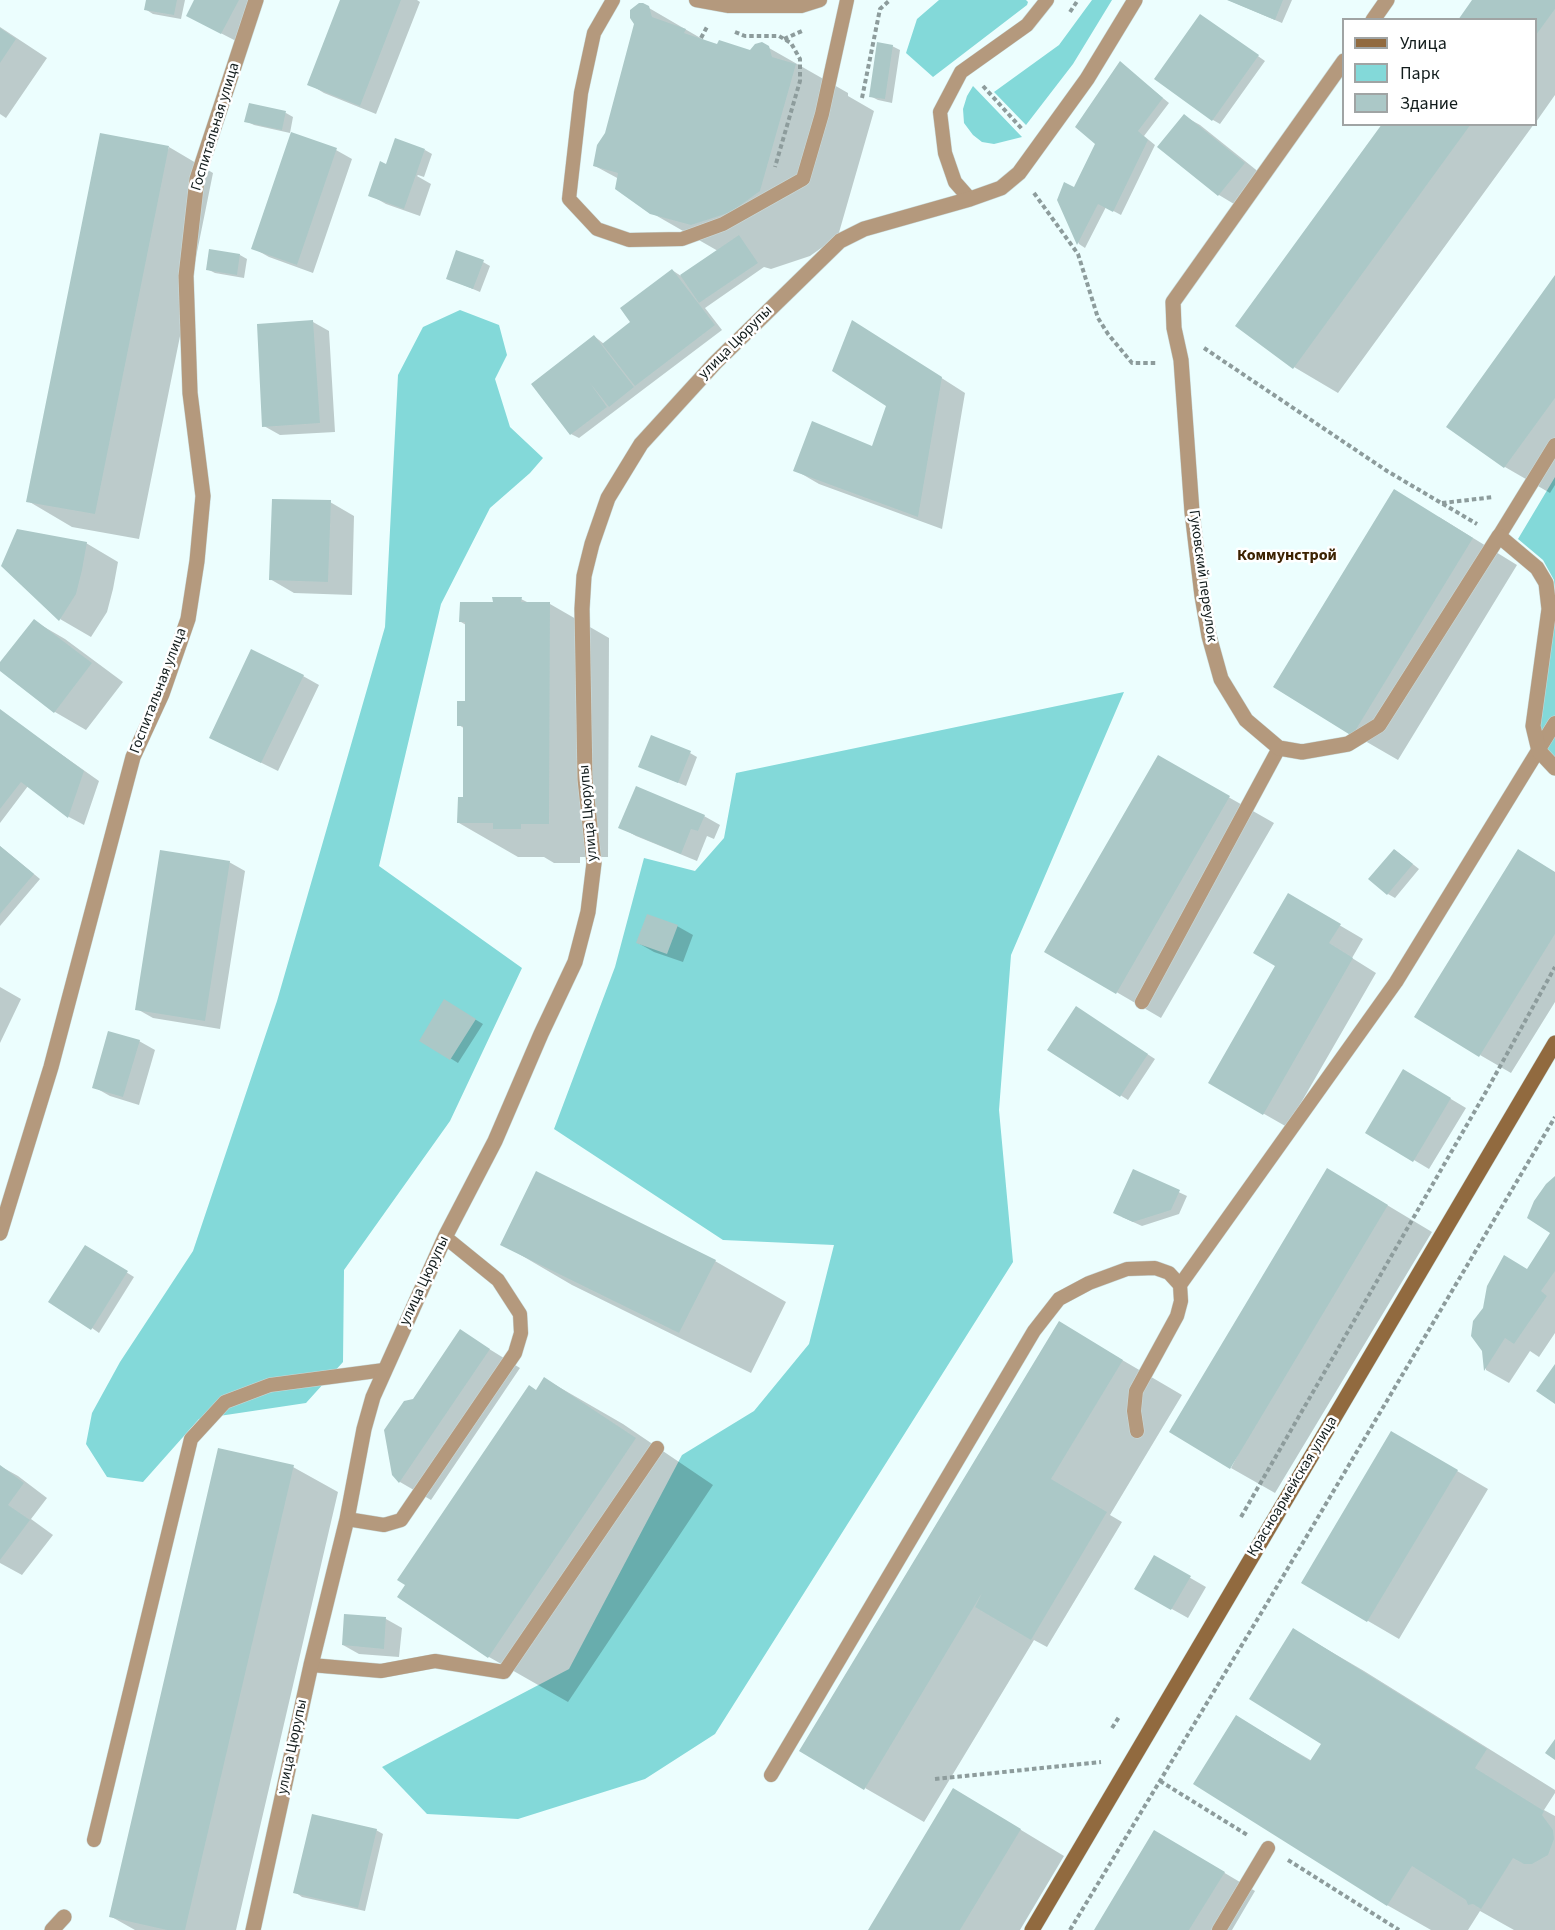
<!DOCTYPE html>
<meta charset="utf-8">
<style>
body{margin:0}
#map{position:relative;width:1555px;height:1930px;overflow:hidden;background:#ecfefe;font-family:"Source Sans 3",sans-serif}
canvas{display:block}
.legend{position:absolute;left:1342px;top:18px;width:195px;height:108px;box-sizing:border-box;background:#fff;border:2px solid #a0a4a4;margin:0;padding:8px 10px;list-style:none;font-size:18px;color:#121c1c}
.legend li{display:flex;align-items:center;gap:12px;height:30px}
.legend b{width:30px;border:2px solid #a0a4a4}
</style>
<div id="map">
<canvas width="1555" height="1930"></canvas>
<ul class="legend">
<li><b style="height:8px;background:#916a3f"></b>Улица</li>
<li><b style="height:16px;background:#83d9d9"></b>Парк</li>
<li><b style="height:16px;background:#abc8c7"></b>Здание</li>
</ul>
</div>
<script>
const g = document.querySelector('canvas').getContext('2d');
g.lineJoin = 'round';
function paint(path, color) {
  g.fillStyle = color;
  g.fill(path, 'evenodd');
}
function poly(rows) {
  const path = new Path2D();
  for (const r of rows) {
    path.moveTo(r[0], r[1]);
    for (let i = 2; i < r.length; i += 2) path.lineTo(r[i], r[i + 1]);
  }
  return path;
}
function trace(path, color, width, dash) {
  g.strokeStyle = color;
  g.lineWidth = width;
  g.lineCap = dash ? 'butt' : 'round';
  g.setLineDash(dash || []);
  g.stroke(path);
}
function drawText(font, color, halo, rows, align = 'center') {
  g.font = font + ' "Source Sans 3",sans-serif';
  g.lineWidth = 5;
  g.setLineDash([]);
  g.textBaseline = 'middle';
  g.strokeStyle = halo;
  g.fillStyle = color;
  for (const [text, x, y, turn = 0] of rows) {
    g.save();
    g.translate(x, y);
    g.rotate((+turn || 0) * Math.PI / 180);
    g.textAlign = isNaN(turn) ? turn : align;
    if (halo) g.strokeText(text, 0, 0);
    g.fillText(text, 0, 0);
    g.restore();
  }
}
paint(poly([
 [939,0,1026,0,1028,2,1027,5,933,77,906,53,917,19],
 [1092,0,1112,0,1073,64,1026,125,994,92,1059,45],
 [973,86,1022,137,994,144,982,142,973,135,964,123,963,109,967,96],
 [460,310,499,325,507,355,495,379,510,427,543,458,530,473,490,508,441,604,379,866,522,968,450,1121,344,1270,343,1362,306,1403,199,1419,143,1482,107,1477,86,1444,92,1413,120,1362,193,1251,277,1001,385,627,398,375,423,327],
 [1555,477,1555,592,1554,580,1543,560,1518,539],
 [1555,618,1555,768,1543,743,1540,724],
 [1124,692,1011,955,999,1110,1013,1262,715,1734,645,1779,518,1819,427,1814,382,1767,569,1669,682,1455,754,1411,809,1344,834,1245,723,1240,554,1129,615,967,644,858,695,871,724,838,736,773]
]), '#83d9d9');
paint(poly([
 [147,0,185,0,181,19,153,14,145,9],
 [195,0,259,0,238,42,203,24],
 [341,0,417,0,420,2,376,114,324,93,309,84],
 [1228,0,1292,0,1282,23],
 [1474,0,1555,0,1555,95,1536,122,1536,20],
 [649,8,709,43,751,51,762,44,848,93,848,96,874,111,838,236,810,256,771,269,764,267,705,308,722,330,579,438,571,434,594,336,604,344,632,322,672,270,681,276,718,251,650,212,619,179,595,166],
 [1207,20,1265,61,1220,124,1213,120],
 [0,27,47,58,6,118,0,114],
 [892,46,900,50,892,103,878,100,870,96],
 [1120,63,1169,103,1144,136,1155,145,1121,215,1106,207,1085,248,1079,244,1058,200,1075,189,1097,143],
 [286,113,293,117,290,133,254,125,246,121],
 [1184,116,1200,125,1260,173,1234,204,1219,195],
 [1383,124,1534,124,1338,393,1294,367],
 [292,134,336,150,352,159,313,273,269,257,253,248],
 [169,147,213,173,139,539,72,527,28,501],
 [425,150,432,154,424,177,418,175,417,176,431,184,420,216,386,204,370,195,387,165],
 [240,255,247,259,244,278,215,273,207,269],
 [483,262,490,266,480,292,447,278],
 [1555,278,1555,485,1550,493,1505,467,1448,427],
 [313,322,329,331,335,432,280,435,264,426],
 [876,336,965,393,942,529,819,484,795,470,873,448,888,405],
 [330,502,354,516,352,595,294,593,270,579],
 [1439,517,1517,565,1398,760,1353,734],
 [86,543,118,562,113,589,107,612,91,637,60,619],
 [521,599,529,603,550,604,609,638,608,857,580,857,580,863,554,863,544,857,518,857,459,823,464,799,465,729,459,725,466,702,466,625,461,622,494,604],
 [34,621,65,639,123,682,86,730,55,712,0,670,0,665],
 [303,676,319,685,278,771,211,738],
 [0,711,99,781,84,825,69,817,28,786,0,823],
 [690,753,697,757,686,786,648,770],
 [1158,757,1274,823,1161,1018,1046,951],
 [704,816,720,825,714,839,707,836,697,861,636,836,620,827],
 [0,846,40,879,0,926],
 [1395,850,1419,869,1395,898,1388,894],
 [229,862,245,871,220,1029,153,1018,137,1009],
 [1555,872,1555,1002,1511,1073,1480,1055],
 [1288,895,1363,939,1352,958,1376,973,1287,1127,1210,1083,1277,966],
 [677,926,693,935,683,962,654,952,638,943],
 [0,987,21,999,0,1043],
 [444,1001,483,1024,458,1063,421,1040],
 [1084,1013,1155,1059,1128,1100,1049,1049],
 [139,1041,155,1050,139,1105,110,1096,94,1087],
 [1404,1071,1466,1108,1429,1169,1367,1132],
 [1134,1171,1187,1196,1179,1214,1142,1226,1122,1217],
 [1555,1178,1555,1333,1539,1357,1530,1351,1509,1383,1486,1370,1484,1351,1528,1271,1552,1233],
 [1372,1196,1432,1232,1275,1493,1231,1468],
 [502,1244,715,1261,786,1302,751,1373,572,1285],
 [86,1247,134,1277,99,1333,92,1328],
 [1059,1323,1182,1395,1110,1515,1122,1522,1047,1647,1034,1640,924,1822,865,1788],
 [460,1331,520,1368,431,1500,400,1482,394,1475,414,1401],
 [545,1379,623,1424,713,1485,568,1702,489,1657,399,1597],
 [1392,1433,1488,1489,1399,1639,1303,1583],
 [0,1466,18,1476,47,1498,31,1519,53,1535,22,1575,0,1563],
 [293,1467,338,1492,236,1930,135,1930,110,1916],
 [1154,1557,1206,1587,1188,1618,1136,1589],
 [346,1615,386,1619,402,1628,399,1657,359,1654,343,1645],
 [1294,1630,1364,1671,1555,1790,1555,1793,1544,1810,1555,1816,1555,1930,1514,1930,1480,1911,1468,1930,1431,1930,1387,1905,1237,1717,1312,1761,1323,1744],
 [998,1816,1064,1856,1020,1930,870,1930],
 [376,1830,383,1834,365,1911,302,1897,295,1892],
 [1186,1850,1255,1891,1232,1930,1096,1930]
]), '#0003');
paint(poly([
 [146,0,177,0,174,15,144,10],
 [194,0,239,0,221,34,186,16],
 [340,0,401,0,360,106,307,85],
 [1227,0,1283,0,1275,20],
 [1472,0,1555,0,1555,9,1536,35,1536,20,1458,20],
 [639,3,643,3,649,6,652,17,686,29,684,33,717,44,719,40,750,50,755,44,762,42,769,46,772,57,796,64,760,191,731,212,691,225,650,214,615,189,618,173,593,166,597,145,605,133,634,24,630,18,630,10],
 [1200,14,1259,55,1212,121,1154,79],
 [0,28,16,39,0,63],
 [877,42,893,45,885,99,869,97],
 [1120,61,1163,98,1138,131,1148,140,1113,212,1098,204,1077,245,1057,200,1064,182,1074,187,1095,144,1075,127],
 [249,103,286,111,282,130,244,122],
 [1184,114,1245,163,1218,196,1157,147],
 [1382,124,1471,124,1293,369,1235,326],
 [291,132,337,148,297,265,251,249],
 [100,133,169,146,95,514,26,502],
 [395,138,425,149,404,209,368,196,380,161,386,164],
 [739,235,758,263,699,303,680,275],
 [209,249,240,254,237,275,206,270],
 [456,250,484,260,473,289,446,279],
 [672,269,715,325,635,386,602,344,630,322,620,308],
 [1555,275,1555,398,1504,468,1446,427],
 [313,320,320,423,262,427,257,324],
 [852,320,942,377,918,517,793,471,812,421,872,446,886,406,832,371],
 [594,335,634,387,609,407,590,383,607,407,570,435,531,384],
 [1394,489,1473,538,1352,736,1273,687],
 [272,499,331,500,328,582,269,580],
 [17,529,87,542,82,570,76,594,59,621,1,566],
 [492,597,522,597,521,602,550,602,549,824,521,824,521,829,493,829,493,823,457,823,458,797,463,797,463,726,457,726,457,701,465,701,465,622,459,622,460,602,493,602],
 [34,619,92,663,54,713,0,671,0,662],
 [251,649,304,675,261,763,209,738],
 [0,709,84,771,68,818,21,782,0,809],
 [651,735,691,751,678,783,638,767],
 [1158,755,1230,796,1116,994,1044,952],
 [636,786,705,815,698,831,691,829,681,854,618,828],
 [0,846,34,874,0,914],
 [1394,849,1413,864,1387,895,1368,879],
 [1518,849,1555,872,1555,934,1479,1057,1414,1017],
 [160,850,230,861,205,1021,135,1010],
 [1288,893,1341,924,1329,943,1353,958,1263,1115,1208,1083,1275,966,1253,953],
 [647,914,678,925,667,954,636,943],
 [444,999,476,1019,450,1060,419,1041],
 [1076,1006,1148,1054,1120,1097,1047,1050],
 [108,1031,140,1040,123,1097,92,1088],
 [1403,1069,1451,1098,1413,1162,1365,1133],
 [1327,1168,1388,1205,1230,1469,1169,1432],
 [1133,1169,1180,1190,1171,1210,1133,1222,1113,1213],
 [536,1171,716,1260,679,1333,500,1245],
 [1555,1176,1555,1271,1541,1291,1547,1296,1514,1344,1505,1338,1484,1371,1482,1351,1471,1336,1473,1321,1483,1308,1487,1286,1504,1255,1527,1269,1550,1233,1527,1218,1534,1201,1546,1184],
 [85,1245,128,1271,91,1330,48,1302],
 [1059,1321,1123,1360,1051,1479,1107,1512,1031,1640,975,1607,982,1593,864,1790,799,1751],
 [460,1329,490,1349,399,1483,392,1475,384,1430,404,1401,413,1399],
 [1555,1364,1555,1404,1536,1391],
 [544,1377,636,1438,488,1658,397,1597,405,1585,397,1580,529,1385,536,1390],
 [1391,1431,1458,1470,1367,1622,1301,1583],
 [218,1448,294,1465,185,1930,167,1930,109,1917],
 [0,1465,24,1483,8,1505,30,1520,0,1560],
 [1154,1555,1191,1576,1171,1610,1134,1589],
 [344,1614,386,1617,384,1649,342,1645],
 [1293,1628,1487,1749,1475,1768,1544,1811,1542,1815,1553,1830,1554,1839,1548,1855,1532,1864,1524,1864,1513,1858,1481,1909,1473,1904,1468,1905,1466,1900,1412,1866,1387,1906,1193,1784,1236,1715,1310,1761,1321,1744,1249,1699],
 [1555,1739,1555,1760,1545,1753],
 [953,1788,1021,1829,960,1930,868,1930],
 [312,1814,377,1829,358,1908,293,1893],
 [1154,1830,1225,1872,1189,1930,1094,1930]
]), '#abc8c7');
const lane = poly([
 [613,0,594,33,581,93,569,199,597,229,629,240,682,239,723,224,803,179,822,114,847,0],
 [696,0,729,6,801,6,820,0],
 [970,199,955,182,945,153,940,112,961,72,1027,25,1047,0],
 [1499,536,1555,445],
 [1142,1002,1279,748],
 [1180,1285,1396,982,1555,723],
 [347,1519,384,1525,401,1520,515,1353,521,1333,520,1314,498,1280,445,1237],
 [311,1665,381,1671,435,1661,504,1672,657,1448],
 [771,1775,1034,1331,1059,1299,1089,1283,1127,1269,1155,1268,1169,1273,1180,1285,1181,1301,1177,1316,1136,1391,1134,1411,1137,1431],
 [94,1840,191,1439,225,1402,270,1385,384,1370],
 [1219,1930,1268,1848]
]);
const street = poly([
 [1373,20,1387,0],
 [1344,61,1173,302,1174,328,1181,360,1192,512,1202,596,1209,636,1221,679,1246,720,1279,748,1302,752,1348,744,1379,725,1499,536,1537,568,1546,583,1549,609,1533,726,1539,751,1555,768],
 [0,1233,51,1067,133,757,162,694,188,619,197,561,203,496,190,393,186,276,197,179,256,0],
 [52,1930,64,1917],
 [253,1930,311,1665,347,1519,364,1429,373,1397,445,1237,495,1141,541,1034,575,962,588,912,594,863,585,779,582,609,584,576,592,544,608,498,641,444,715,363,840,241,864,229,970,199,1001,188,1019,173,1087,79,1135,0]
]);
const secondary = poly([
 [1032,1930,1555,1043]
]);
trace(lane, '#c9dada', 15);
trace(street, '#c9dada', 16);
trace(secondary, '#c9dada', 16);
trace(poly([
 [1070,12,1078,0],
 [735,32,745,36,779,36,791,43,800,59,800,81,775,167],
 [701,38,708,25],
 [784,39,802,31],
 [983,86,1022,129],
 [862,98,880,9,890,0],
 [1034,193,1078,254,1098,318,1108,334,1132,363,1157,363],
 [1204,348,1387,471,1477,524],
 [1442,503,1494,497],
 [1241,1517,1487,1090,1555,967],
 [1112,1728,1119,1717],
 [935,1779,1101,1762],
 [1160,1781,1249,1836],
 [1288,1860,1399,1930],
 [1070,1930,1269,1600,1555,1117]
]), '#8d9c9c', 4, [4.5, 3]);
trace(lane, '#b4997d', 14);
trace(street, '#b4997d', 15);
trace(secondary, '#916a3f', 15);
drawText('15px', '#121c1c', '#fff', [
 ["Госпитальная улица",216,127,-73],
 ["улица Цюрупы",736,343,-45],
 ["Гуковский переулок",1202,576,82],
 ["Госпитальная улица",159,691,-69],
 ["улица Цюрупы",589,813,-95],
 ["улица Цюрупы",425,1281,-65],
 ["Красноармейская улица",1293,1487,-59],
 ["улица Цюрупы",293,1747,-78]
]);
drawText('bold 16px', '#3c2201', '#fff', [
 ["Коммунстрой",1287,556]
]);
</script>
